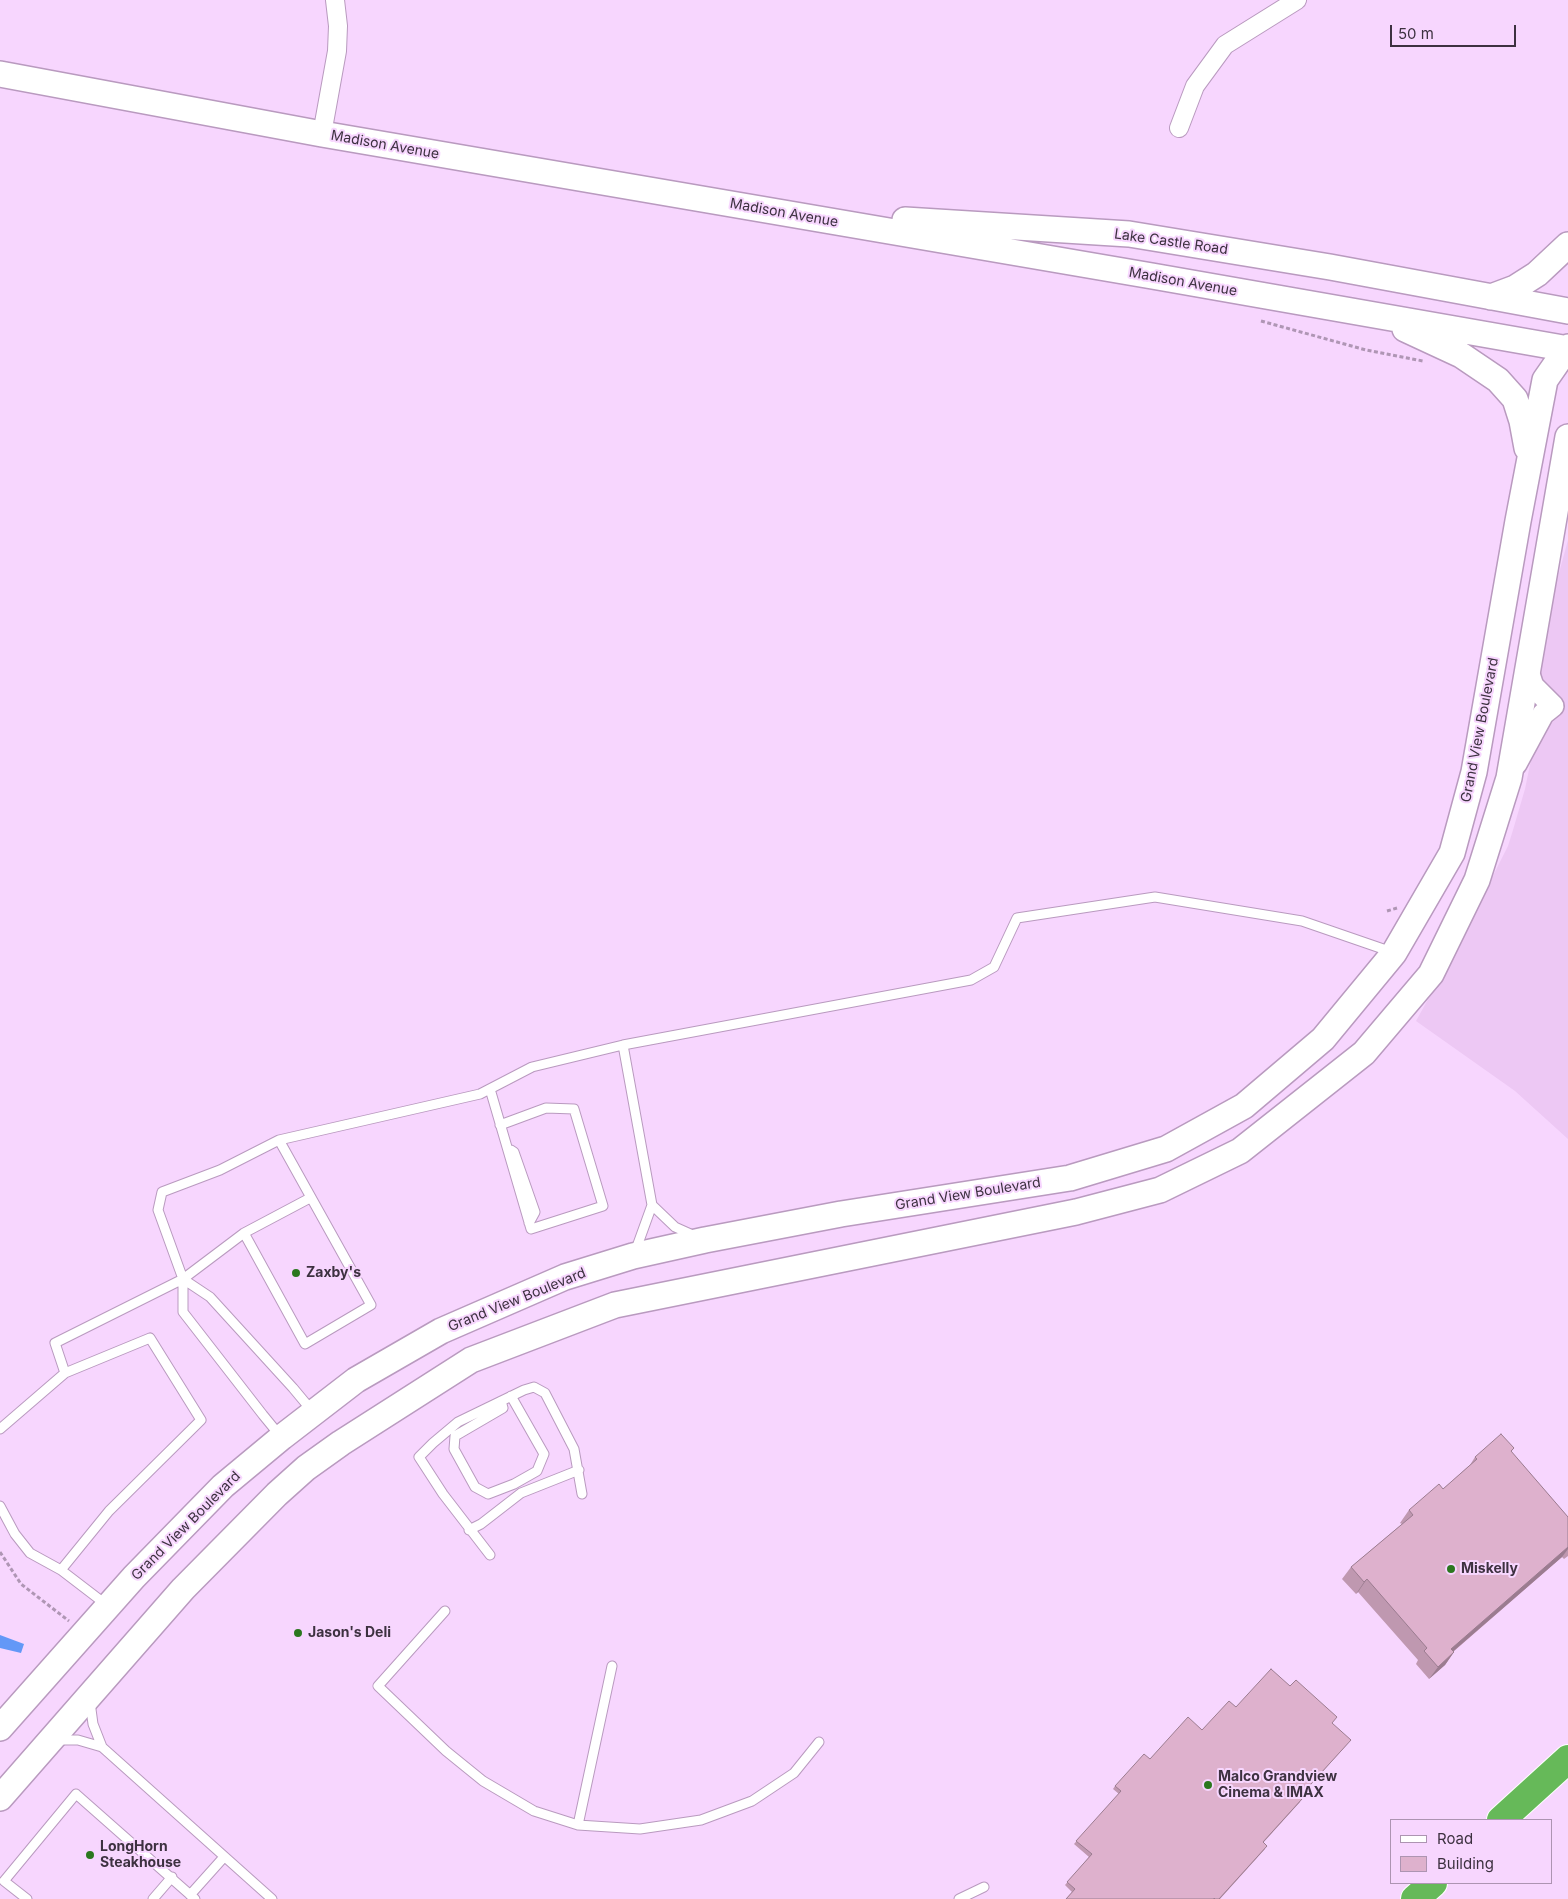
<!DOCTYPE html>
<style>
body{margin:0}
#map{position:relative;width:1568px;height:1899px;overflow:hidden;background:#f7d6fe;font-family:Inter,sans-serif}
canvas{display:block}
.legend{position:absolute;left:1390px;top:1819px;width:162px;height:65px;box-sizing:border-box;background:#f7d6fe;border:1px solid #ad94b2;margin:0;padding:6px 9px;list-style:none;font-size:15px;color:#3d3140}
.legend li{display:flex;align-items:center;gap:10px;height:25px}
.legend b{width:25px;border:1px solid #ad94b2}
.scale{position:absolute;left:1390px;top:25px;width:126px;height:22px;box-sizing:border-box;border:2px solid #3d3140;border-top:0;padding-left:6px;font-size:15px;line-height:18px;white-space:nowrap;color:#3d3140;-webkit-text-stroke:4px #f7d6fe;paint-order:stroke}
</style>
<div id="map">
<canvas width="1568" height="1899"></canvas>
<ul class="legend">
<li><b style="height:6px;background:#fff"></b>Road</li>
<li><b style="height:14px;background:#deb1cd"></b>Building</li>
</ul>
<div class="scale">50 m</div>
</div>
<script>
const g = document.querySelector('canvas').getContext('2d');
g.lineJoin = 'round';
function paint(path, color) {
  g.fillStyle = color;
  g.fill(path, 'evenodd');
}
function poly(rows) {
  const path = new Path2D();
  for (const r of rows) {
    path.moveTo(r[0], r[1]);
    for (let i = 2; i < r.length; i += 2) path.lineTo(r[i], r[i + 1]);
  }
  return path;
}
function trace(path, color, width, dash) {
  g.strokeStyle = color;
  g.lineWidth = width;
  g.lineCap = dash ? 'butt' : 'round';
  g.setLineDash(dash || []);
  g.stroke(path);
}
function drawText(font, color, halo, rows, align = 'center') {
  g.font = font + ' Inter,sans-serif';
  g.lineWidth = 4;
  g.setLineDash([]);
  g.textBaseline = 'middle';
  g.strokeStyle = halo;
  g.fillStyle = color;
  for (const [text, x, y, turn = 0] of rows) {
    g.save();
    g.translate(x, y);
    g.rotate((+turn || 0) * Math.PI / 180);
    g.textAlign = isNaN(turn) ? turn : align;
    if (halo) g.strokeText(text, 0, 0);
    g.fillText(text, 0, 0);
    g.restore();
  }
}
paint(poly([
 [1568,540,1568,1139,1515,1091,1416,1021,1458,945,1508,846,1513,830,1525,789,1545,691,1537,679,1548,613]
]), '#edc8f4');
paint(poly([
 [0,1635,24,1644,21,1653,0,1648]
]), '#6398f7');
const service = poly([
 [623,1045,652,1205],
 [490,1089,531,1229,603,1206,574,1109,546,1108,500,1125],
 [279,1140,480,1094,532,1067,623,1045,971,980,994,967,1017,918,1155,897,1302,921,1392,952],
 [511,1150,514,1152,535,1212,529,1223],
 [635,1252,652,1205,675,1227,695,1236],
 [183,1279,183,1312,263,1415,281,1437],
 [183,1279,210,1297,293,1388,313,1412],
 [183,1279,244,1233,310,1198],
 [65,1373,55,1343,183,1279,158,1210,162,1192,220,1170,279,1140,371,1305,305,1344,244,1233],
 [501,1401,503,1408,455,1436,454,1449,475,1487,488,1494,514,1484,537,1471,544,1454,511,1396],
 [0,1429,65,1373,150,1338,201,1420,109,1511,61,1570],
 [0,1506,15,1534,30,1553,61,1570,108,1606],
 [469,1530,481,1524,521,1493,579,1470],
 [490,1555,443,1494,419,1457,433,1443,458,1422,524,1390,534,1387,545,1393,574,1449,582,1494],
 [445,1611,378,1686,446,1751,483,1781,534,1811,578,1825,640,1829,701,1820,752,1801,794,1773,819,1742],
 [90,1702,93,1724,102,1747],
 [57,1740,78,1740,102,1747,272,1899],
 [578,1825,612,1666],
 [190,1895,224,1857],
 [27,1899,4,1881,76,1794,195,1899],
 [153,1899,172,1877],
 [959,1899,984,1887]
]);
const minor = poly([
 [1179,128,1195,86,1225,45,1297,0],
 [322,134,337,51,338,26,335,0]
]);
const tertiary = poly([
 [1516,764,1543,714,1553,706,1533,686,1528,671]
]);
const secondary = poly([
 [0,74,322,134,1152,276,1568,349],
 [905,220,1129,234,1330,267,1568,311],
 [1491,297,1515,288,1537,274,1568,245],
 [1405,329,1461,355,1498,380,1515,399,1522,421,1527,448],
 [0,1728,134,1577,223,1486,282,1437,356,1380,441,1331,565,1277,633,1256,705,1240,841,1214,1070,1178,1166,1149,1244,1106,1323,1039,1394,953,1452,853,1474,772,1518,521,1545,380,1568,347],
 [0,1798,183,1589,277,1494,306,1468,341,1443,471,1360,615,1305,1076,1212,1160,1190,1240,1151,1364,1053,1431,974,1477,880,1509,778,1568,437]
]);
const motorway = poly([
 [1501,1820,1568,1759],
 [1415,1899,1433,1883]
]);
trace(service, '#b99abf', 11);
trace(minor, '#b99abf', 20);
trace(tertiary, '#b99abf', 24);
trace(secondary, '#b99abf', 28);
trace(motorway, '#fff', 30);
trace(poly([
 [1261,321,1366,350,1423,361],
 [1387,911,1397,908],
 [0,1552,21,1584,69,1621]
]), '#af96b4', 3, [4, 2.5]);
trace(service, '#fff', 9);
trace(minor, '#fff', 18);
trace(tertiary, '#fff', 21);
trace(secondary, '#fff', 25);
trace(motorway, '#66b959', 28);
paint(poly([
 [1514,1448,1511,1452,1568,1517,1568,1556,1564,1559,1562,1557,1453,1652,1454,1652,1445,1665,1429,1679,1416,1664,1418,1660,1358,1592,1356,1594,1342,1579,1351,1567,1402,1524,1400,1523,1409,1510,1443,1489,1470,1465,1475,1457],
 [1236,1707,1332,1723,1348,1743,1300,1797,1300,1802,1263,1843,1265,1849,1220,1899,1066,1899,1072,1892,1065,1885,1089,1857,1074,1844,1119,1794,1113,1789,1115,1786,1150,1759,1202,1730]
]), '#bf98b0');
paint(poly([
 [1568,1547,1568,1549,1562,1557,1442,1661,1451,1649],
 [1367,1579,1358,1592,1356,1594,1364,1582],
 [1454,1652,1445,1665,1429,1679,1438,1667]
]), '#9b7c90');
const building = poly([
 [1501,1434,1514,1448,1511,1451,1568,1517,1568,1547,1451,1649,1454,1652,1438,1667,1424,1651,1427,1648,1367,1579,1364,1582,1351,1567,1413,1515,1409,1510,1439,1484,1443,1489,1477,1459,1475,1457,1501,1434],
 [1271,1669,1290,1686,1296,1680,1337,1717,1332,1723,1351,1740,1300,1796,1302,1799,1263,1842,1267,1846,1219,1899,1215,1899,1214,1898,1214,1899,1066,1899,1075,1889,1067,1882,1092,1854,1076,1841,1121,1791,1115,1786,1144,1754,1150,1759,1188,1717,1202,1730,1229,1701,1236,1707,1271,1669]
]);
paint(building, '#deb1cd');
trace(building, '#9b7c90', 1);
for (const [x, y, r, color] of [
 [296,1273,5,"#2b771e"],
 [1451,1569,5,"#2b771e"],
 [298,1633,5,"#2b771e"],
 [1208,1785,5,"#2b771e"],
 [90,1855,5,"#2b771e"]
]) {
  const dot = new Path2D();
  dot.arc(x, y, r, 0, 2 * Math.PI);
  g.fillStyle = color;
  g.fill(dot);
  trace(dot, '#f7d6fe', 2);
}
drawText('14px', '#3d3140', '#f7d6fe', [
 ["Madison Avenue",385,145,10],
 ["Madison Avenue",784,213,10],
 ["Lake Castle Road",1171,242,8],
 ["Madison Avenue",1183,282,10],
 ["Grand View Boulevard",1480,730,-79],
 ["Grand View Boulevard",968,1194,-9],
 ["Grand View Boulevard",517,1300,-22],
 ["Grand View Boulevard",186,1526,-45]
]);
drawText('bold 14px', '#3d3140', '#f7d6fe', [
 ["Zaxby's",306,1273],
 ["Miskelly",1461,1569],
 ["Jason's Deli",308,1633],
 ["Malco Grandview",1218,1777],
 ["Cinema & IMAX",1218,1793],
 ["LongHorn",100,1847],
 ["Steakhouse",100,1863]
], 'left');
</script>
